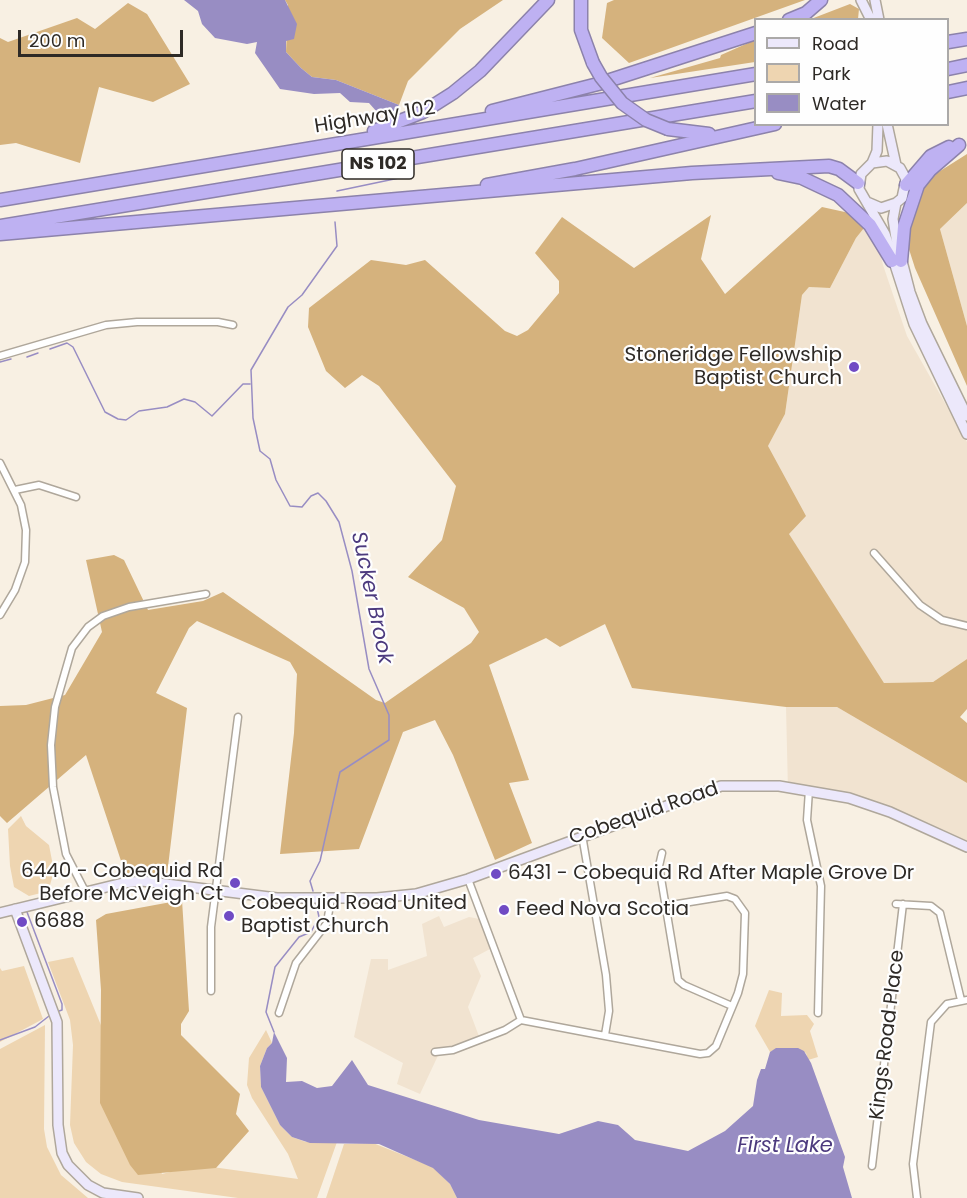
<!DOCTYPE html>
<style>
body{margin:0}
#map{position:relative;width:967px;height:1198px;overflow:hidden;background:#f8f0e3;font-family:Poppins,sans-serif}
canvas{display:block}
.legend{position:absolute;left:754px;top:18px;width:195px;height:108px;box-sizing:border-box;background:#fefefe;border:2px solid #aba9a8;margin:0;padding:8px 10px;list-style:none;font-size:18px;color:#2e2a26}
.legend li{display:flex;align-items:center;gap:12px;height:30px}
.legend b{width:30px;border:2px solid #aba9a8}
.scale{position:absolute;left:18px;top:30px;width:165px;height:27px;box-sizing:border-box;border:3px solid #2e2a26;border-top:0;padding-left:8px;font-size:18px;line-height:21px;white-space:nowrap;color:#2e2a26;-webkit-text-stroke:4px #fefefe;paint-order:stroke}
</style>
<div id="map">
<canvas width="967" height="1198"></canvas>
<ul class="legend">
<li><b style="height:8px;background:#ece8fb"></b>Road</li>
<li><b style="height:16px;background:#eed5b1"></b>Park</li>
<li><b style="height:16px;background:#988dc3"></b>Water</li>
</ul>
<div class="scale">200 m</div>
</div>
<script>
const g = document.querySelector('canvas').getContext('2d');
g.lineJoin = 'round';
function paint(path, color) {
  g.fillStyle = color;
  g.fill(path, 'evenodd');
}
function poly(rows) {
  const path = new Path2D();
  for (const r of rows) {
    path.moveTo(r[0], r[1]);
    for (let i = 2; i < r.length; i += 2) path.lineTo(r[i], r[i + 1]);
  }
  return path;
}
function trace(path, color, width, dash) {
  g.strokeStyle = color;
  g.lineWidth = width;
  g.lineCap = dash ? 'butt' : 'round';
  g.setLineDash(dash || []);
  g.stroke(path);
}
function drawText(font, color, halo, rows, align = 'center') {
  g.font = font + ' Poppins,sans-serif';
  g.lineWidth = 4.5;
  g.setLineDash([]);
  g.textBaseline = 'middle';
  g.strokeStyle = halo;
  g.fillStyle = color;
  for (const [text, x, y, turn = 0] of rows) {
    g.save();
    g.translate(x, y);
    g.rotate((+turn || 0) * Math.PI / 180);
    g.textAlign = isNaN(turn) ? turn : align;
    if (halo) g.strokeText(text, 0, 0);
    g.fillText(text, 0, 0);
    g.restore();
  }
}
paint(poly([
 [967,203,967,326,940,229],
 [872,218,883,265,907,336,967,442,967,659,933,682,884,683,788,534,768,446,785,414,802,295,809,287,830,288,856,238],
 [786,707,837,707,967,783,967,846,885,811,788,791],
 [439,916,444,927,469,917,480,919,490,949,473,958,481,976,468,1007,480,1039,456,1048,442,1047,420,1094,397,1084,403,1063,354,1037,371,959,388,959,388,970,427,956,422,924]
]), '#f1e3d0');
paint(poly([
 [21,816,26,826,49,845,54,871,50,885,41,893,29,896,14,887,10,866,8,829],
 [73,957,162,1174,198,1165,298,1179,288,1154,252,1098,247,1085,249,1058,266,1030,272,1043,267,1048,260,1066,261,1087,280,1125,292,1137,306,1142,337,1142,317,1198,238,1198,122,1182,101,1174,86,1162,74,1143,70,1125,73,1045,70,1020,48,962],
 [24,966,43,1019,0,1042,0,968,2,971],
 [769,990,782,993,781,1016,807,1015,814,1024,810,1031,818,1057,808,1060,806,1053,795,1048,779,1048,770,1052,755,1026],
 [45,1025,44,1129,47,1147,61,1175,88,1198,0,1198,0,1049],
 [373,1143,433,1167,450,1184,457,1198,326,1198,344,1144]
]), '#eed5b1');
paint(poly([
 [285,0,503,0,460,29,408,81,399,105,336,80,312,77,301,68,286,52,288,5],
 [614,0,805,0,629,63,602,38,607,3],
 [128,3,147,14,190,84,153,102,99,87,80,163,16,143,0,145,0,38,8,42,77,18,95,29],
 [850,4,859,9,858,19,811,19],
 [755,40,755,62,650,78,720,58,721,55],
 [967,154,967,203,940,229,967,326,967,386,915,268,907,243,918,185],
 [822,207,872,218,856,238,830,288,809,287,802,295,785,414,768,446,806,516,789,534,884,683,933,682,967,659,967,709,960,717,967,723,967,783,837,707,786,707,632,688,605,624,560,647,546,638,489,665,529,780,509,783,532,843,495,860,453,755,435,720,403,732,359,849,280,854,294,733,297,674,290,662,197,621,189,628,156,693,187,708,167,875,163,877,126,876,86,755,7,823,0,816,0,706,26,705,65,695,102,632,86,560,114,555,124,560,148,610,203,601,223,592,376,700,385,703,471,643,479,632,464,608,408,577,442,540,456,486,379,386,362,375,345,388,326,371,308,327,309,308,371,260,406,265,425,260,505,331,517,336,528,330,559,293,559,281,535,253,562,217,634,268,711,215,701,259,725,294],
 [182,900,189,1011,181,1024,181,1035,240,1094,236,1114,249,1131,216,1168,138,1175,130,1165,100,1103,101,990,96,920,106,914]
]), '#d5b27d');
paint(poly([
 [184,0,285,0,297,24,294,39,286,41,286,52,301,68,312,77,336,80,399,105,389,116,377,112,369,103,350,102,340,93,314,94,280,89,255,53,257,42,247,44,215,38,202,24,198,11],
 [274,1032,287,1058,286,1082,302,1081,317,1088,332,1086,352,1060,368,1085,479,1120,559,1134,598,1121,618,1125,635,1140,688,1151,725,1131,753,1106,757,1080,761,1069,765,1069,770,1052,776,1048,798,1048,804,1051,811,1063,845,1157,843,1167,852,1198,457,1198,450,1184,433,1168,379,1144,310,1143,292,1137,280,1125,261,1087,260,1066,267,1048,272,1043]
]), '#988dc3');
trace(poly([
 [377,112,382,121],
 [337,191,399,178,403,174,401,169],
 [50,349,67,343,73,347,105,412,118,419,126,420,139,411,167,407,184,399,195,402,212,416,243,384,250,384],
 [27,357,38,353],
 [0,362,11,359],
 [313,891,310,881,320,861,340,772,389,740,389,715,369,669,352,571,339,522,326,501,318,493,311,496,302,507,290,506,276,480,270,459,260,451,253,418,251,370,288,307,302,295,337,246,335,222],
 [27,912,62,1004,62,1010,59,1011],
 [274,1032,266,1012,275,967,299,937,311,932,319,917,316,903],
 [0,1040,35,1027,49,1016]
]), '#988dc3', 1.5);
const street = poly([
 [0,356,106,325,137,322,218,322,233,325],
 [0,463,21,505,26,530,25,562,15,590,0,615],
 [15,490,39,485,76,497],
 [874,553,920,605,942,620,967,626],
 [809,790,807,820,821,886,818,1013],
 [582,835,606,975,609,1011,605,1035],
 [662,853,659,866,678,980,684,985,732,1006],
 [468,879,521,1020,700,1054,708,1053,716,1046,738,993,743,974,745,913,735,899,727,896,665,906],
 [85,891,66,854,53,787,51,745,55,707,72,648,88,627,103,616,129,607,206,594],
 [896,904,931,906,940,913,961,1000],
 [211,991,211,927,238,717],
 [279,1013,296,963,327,923,331,898],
 [435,1052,453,1050,505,1030,521,1020],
 [872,1166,903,904],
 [917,1198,913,1164,931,1022,947,1004,967,1000]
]);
const secondary = poly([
 [861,0,871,20],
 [875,0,879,20],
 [887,124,896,165],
 [872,163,877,151,878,124],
 [867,202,881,208,896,203,902,198,906,179,900,168,887,161,872,163,861,174,859,189,885,234,914,324,967,434],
 [896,203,893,219,896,238,910,292,922,324,967,416],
 [15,909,57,1022,58,1125,62,1153,68,1165,88,1185,103,1193,138,1198],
 [0,913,123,883,142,881,277,898,377,898,416,894,468,879,721,786,779,786,849,798,890,812,967,847]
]);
const highway = poly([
 [581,0,581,30,593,63],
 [789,20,806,13,821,0],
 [948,42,967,39],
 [948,69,967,65],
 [948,92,967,88],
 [492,111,598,84,756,33],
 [668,129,709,134],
 [374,131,423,112,453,93,480,71,548,0],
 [778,173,802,178,838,195,870,225,892,261],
 [487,185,575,169,775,124],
 [906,185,931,156,949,147],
 [0,200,756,74],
 [0,226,756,101],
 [0,234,692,173,829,166,839,169,858,183],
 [901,261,904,227,918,185,930,170,959,145]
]);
trace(street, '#afa79b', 9);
trace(secondary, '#afa79b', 12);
trace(highway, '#8c82ab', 15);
trace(street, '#fff', 6);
trace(secondary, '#ece8fb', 9);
trace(highway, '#beb1f2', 12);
const highwayBridge = poly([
 [593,63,601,77,622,103,646,120,668,129]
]);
trace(highwayBridge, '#8c82ab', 15, []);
trace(highwayBridge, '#beb1f2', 12);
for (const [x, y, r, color] of [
 [854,367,6,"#704bc4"],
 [496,874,6,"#704bc4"],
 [235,883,6,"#704bc4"],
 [504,910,6,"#704bc4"],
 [229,916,6,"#704bc4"],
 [22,922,6,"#704bc4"]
]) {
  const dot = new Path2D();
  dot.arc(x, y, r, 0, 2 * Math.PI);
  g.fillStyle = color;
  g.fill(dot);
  trace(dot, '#fefefe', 2);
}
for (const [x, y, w] of [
 [378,164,72]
]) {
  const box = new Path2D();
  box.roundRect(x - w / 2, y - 15, w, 30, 4.5);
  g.fillStyle = '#fefefe';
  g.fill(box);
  trace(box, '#2e2a26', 1.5);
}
drawText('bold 18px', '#2e2a26', null, [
 ["NS 102",378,164]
]);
drawText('20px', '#2e2a26', '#fefefe', [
 ["Highway 102",375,118,-9],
 ["Cobequid Road",644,814,-19],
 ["Kings Road Place",888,1035,-83]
]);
drawText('20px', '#2e2a26', '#fefefe', [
 ["Stoneridge Fellowship",842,356,"right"],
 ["Baptist Church",842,379,"right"],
 ["6440 - Cobequid Rd",223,872,"right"],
 ["Before McVeigh Ct",223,895,"right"],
 ["6431 - Cobequid Rd After Maple Grove Dr",508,874],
 ["Cobequid Road United",241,904],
 ["Baptist Church",241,927],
 ["Feed Nova Scotia",516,910],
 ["6688",34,922]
], 'left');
drawText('italic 21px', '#4c3a7e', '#fefefe', [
 ["Sucker Brook",371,598,78],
 ["First Lake",785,1147]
]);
</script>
